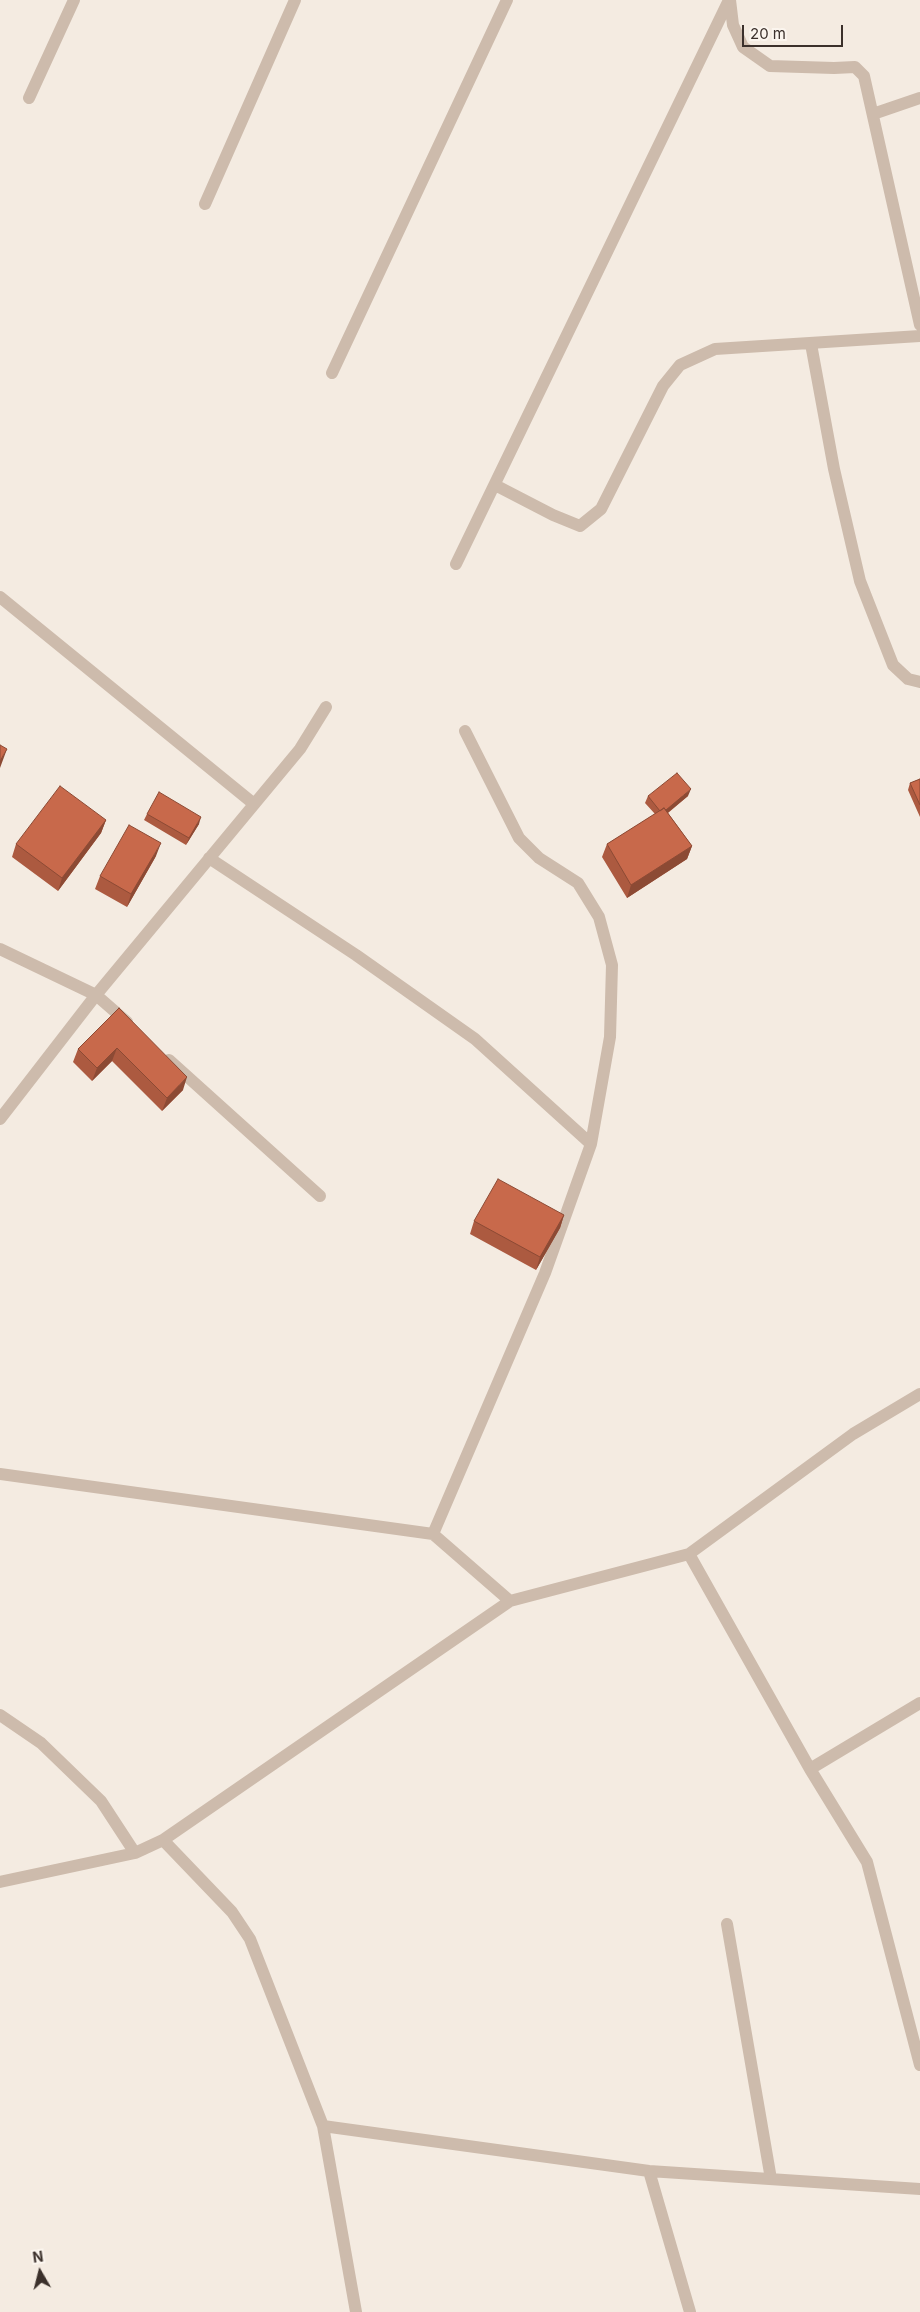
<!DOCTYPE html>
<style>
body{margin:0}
#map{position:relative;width:920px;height:2312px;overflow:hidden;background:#f4ebe1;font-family:Inter,sans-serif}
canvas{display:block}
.north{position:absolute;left:15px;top:2247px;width:50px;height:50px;-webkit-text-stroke:4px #fbf5ee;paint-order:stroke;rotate:352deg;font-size:14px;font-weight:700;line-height:20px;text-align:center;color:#3b302b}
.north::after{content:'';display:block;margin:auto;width:18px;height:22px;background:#3b302b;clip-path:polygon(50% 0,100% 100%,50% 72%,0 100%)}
.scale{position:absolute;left:742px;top:25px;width:101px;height:22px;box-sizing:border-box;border:2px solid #3b302b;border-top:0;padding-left:6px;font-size:15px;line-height:18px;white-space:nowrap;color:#3b302b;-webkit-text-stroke:4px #fbf5ee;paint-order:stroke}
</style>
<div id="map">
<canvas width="920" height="2312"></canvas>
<div class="north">N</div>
<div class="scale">20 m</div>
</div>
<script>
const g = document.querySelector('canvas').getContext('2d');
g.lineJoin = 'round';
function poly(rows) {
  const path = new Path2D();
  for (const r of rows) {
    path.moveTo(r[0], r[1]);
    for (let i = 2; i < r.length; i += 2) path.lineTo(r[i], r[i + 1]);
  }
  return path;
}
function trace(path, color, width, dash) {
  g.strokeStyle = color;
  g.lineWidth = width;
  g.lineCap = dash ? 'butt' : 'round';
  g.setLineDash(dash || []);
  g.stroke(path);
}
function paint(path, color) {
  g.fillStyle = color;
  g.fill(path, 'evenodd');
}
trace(poly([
 [730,0,733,25,743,47,770,66,834,68,855,67,864,76,920,325],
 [29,98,74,0],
 [873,114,920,98],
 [205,204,295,0],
 [811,344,834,469,860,581,893,665,908,679,920,682],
 [332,373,507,0],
 [495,485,553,515,580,526,601,509,663,386,680,365,715,349,920,336],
 [456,564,729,0],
 [0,597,254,804],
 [209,858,356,955,475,1039,591,1144],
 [0,949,96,995,127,1022],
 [169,1060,320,1196],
 [0,1119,96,995,300,749,326,707],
 [0,1474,433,1534,510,1601],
 [433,1534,545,1273,591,1144,610,1037,612,965,599,917,578,883,539,858,519,838,465,731],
 [689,1554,810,1769],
 [920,1703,810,1769,867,1862,920,2065],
 [0,1715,41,1743,101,1801,135,1853],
 [163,1840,232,1912,250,1939,323,2126,356,2312],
 [0,1882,135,1853,163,1840,510,1601,689,1554,853,1434,920,1394],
 [727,1924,771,2179],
 [323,2126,649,2171,920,2189],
 [649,2171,690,2312]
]), '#cdbbac', 12);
paint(poly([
 [920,779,920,817,908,790,910,783],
 [648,796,688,796,668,813,692,846,687,859,627,898,602,857,607,844,655,814,645,803],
 [147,814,199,824,186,845,144,820],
 [106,820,101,833,58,891,12,857,16,844],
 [156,856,127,907,95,889,100,876],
 [119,1008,183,1090,162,1111,112,1061,92,1081,73,1062,78,1049],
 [564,1215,560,1228,536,1270,470,1234,474,1221]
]), '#ac5a40');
paint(poly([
 [7,749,0,768,0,761],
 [691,789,688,796,660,819,662,813],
 [201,817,199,824,186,845,189,838],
 [106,820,101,833,58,891,62,878],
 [161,843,156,856,127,907,131,894],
 [692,846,687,859,627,898,631,885],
 [117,1048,112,1061,92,1081,97,1068],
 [187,1077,183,1090,162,1111,167,1098],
 [564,1215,560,1228,536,1270,540,1257]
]), '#8c4a34');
const building = poly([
 [0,745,7,749,0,761,0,745],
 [677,773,691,789,666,810,664,808,660,811,648,796,677,773],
 [920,779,920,805,910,783,920,779],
 [60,786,106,820,62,878,16,844,60,786],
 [159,792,201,817,189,838,147,814,159,792],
 [664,808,692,846,631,885,607,844,664,808],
 [129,825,161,843,131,894,100,876,129,825],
 [119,1008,187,1077,167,1098,117,1048,97,1068,78,1049,119,1008],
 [498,1179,564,1215,540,1257,474,1221,498,1179]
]);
paint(building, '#c8694b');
trace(building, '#8c4a34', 1);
</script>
